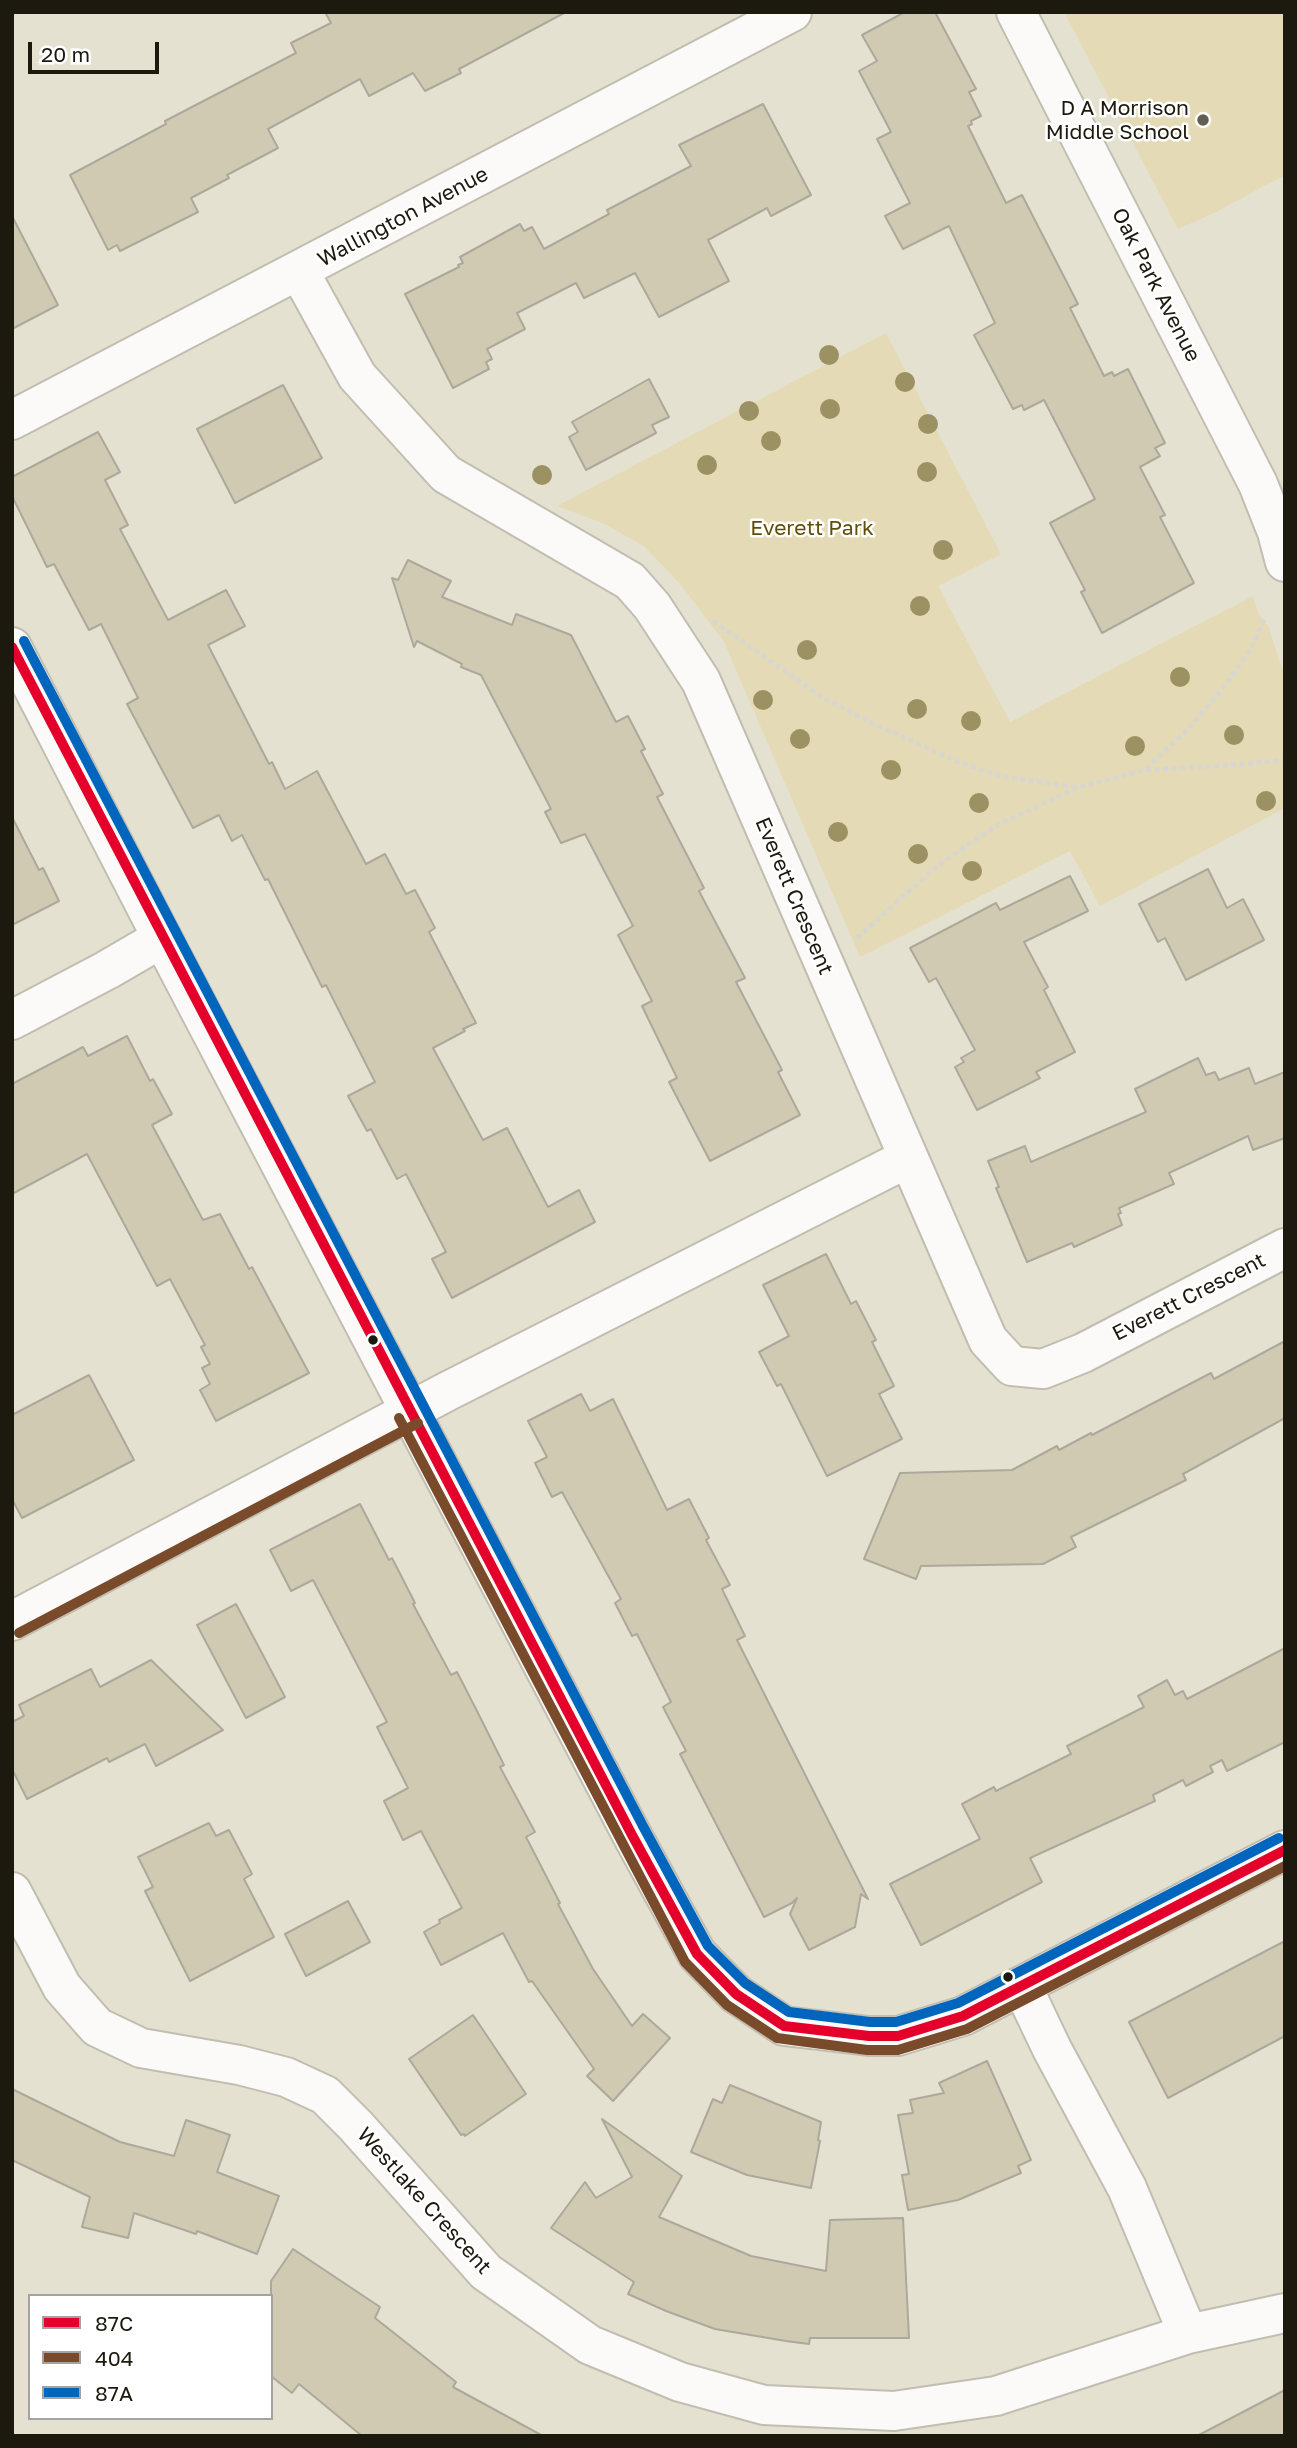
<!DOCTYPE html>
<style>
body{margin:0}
#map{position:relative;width:1297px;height:2448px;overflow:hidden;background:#e5e1d0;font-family:"Golos Text",sans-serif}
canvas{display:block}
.frame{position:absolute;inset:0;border:14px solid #1c190e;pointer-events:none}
.legend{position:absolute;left:28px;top:2294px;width:245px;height:126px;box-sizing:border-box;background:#fff;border:2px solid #a4a39f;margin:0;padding:9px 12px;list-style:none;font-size:21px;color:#1c190e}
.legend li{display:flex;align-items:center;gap:14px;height:35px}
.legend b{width:35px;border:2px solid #a4a39f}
.scale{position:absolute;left:28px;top:42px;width:131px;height:32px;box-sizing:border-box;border:4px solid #1c190e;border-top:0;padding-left:9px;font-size:21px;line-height:24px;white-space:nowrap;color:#1c190e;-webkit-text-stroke:5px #fff;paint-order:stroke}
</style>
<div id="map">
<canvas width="1297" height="2448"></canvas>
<div class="frame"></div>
<ul class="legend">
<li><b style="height:9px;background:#e4002b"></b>87C</li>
<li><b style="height:9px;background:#7a4b2a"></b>404</li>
<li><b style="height:9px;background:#0065bd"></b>87A</li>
</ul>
<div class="scale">20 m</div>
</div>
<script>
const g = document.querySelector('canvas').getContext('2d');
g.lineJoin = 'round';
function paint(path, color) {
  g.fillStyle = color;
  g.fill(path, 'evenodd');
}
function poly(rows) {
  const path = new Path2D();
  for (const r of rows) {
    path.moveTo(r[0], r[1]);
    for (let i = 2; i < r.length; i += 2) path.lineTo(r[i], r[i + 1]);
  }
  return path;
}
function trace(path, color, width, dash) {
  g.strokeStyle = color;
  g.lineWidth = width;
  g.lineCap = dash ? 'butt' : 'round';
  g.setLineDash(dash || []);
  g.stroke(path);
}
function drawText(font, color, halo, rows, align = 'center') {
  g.font = font + ' "Golos Text",sans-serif';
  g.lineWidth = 5;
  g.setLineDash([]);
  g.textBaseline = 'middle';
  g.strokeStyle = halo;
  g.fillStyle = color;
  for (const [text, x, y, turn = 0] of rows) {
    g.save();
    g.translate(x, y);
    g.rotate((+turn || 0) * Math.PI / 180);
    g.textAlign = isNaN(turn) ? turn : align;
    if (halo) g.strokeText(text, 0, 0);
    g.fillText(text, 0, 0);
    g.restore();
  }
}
paint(poly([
 [1064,12,1285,12,1285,175,1212,214,1178,229],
 [886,333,1001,554,938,586,1010,722,1253,596,1258,613,1269,628,1285,678,1285,808,1100,906,1070,851,860,957,724,642,681,585,645,547,605,524,557,506]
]), '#e4dab5');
const building = poly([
 [325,12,566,12,459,69,461,73,425,91,413,73,369,96,360,79,268,129,278,148,227,175,229,178,191,198,198,212,120,251,117,245,108,250,70,175,166,124,165,121,296,53,291,43,331,23,325,12],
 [905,12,935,12,976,89,969,92,981,116,971,121,972,124,968,126,1006,203,1022,195,1078,304,1070,308,1104,376,1112,372,1114,376,1128,369,1165,443,1155,448,1160,456,1140,467,1165,515,1160,517,1194,583,1102,633,1081,592,1085,590,1050,523,1095,499,1044,400,1024,410,1022,405,1013,409,974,335,995,323,949,226,903,249,885,216,910,203,877,139,891,132,859,71,877,61,862,35,905,12],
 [763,104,811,195,771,216,767,208,708,240,729,281,659,317,635,273,584,298,576,283,517,313,525,329,487,349,492,359,486,362,489,369,453,388,405,294,459,267,458,265,463,263,460,257,520,224,524,231,532,227,544,249,609,214,607,210,691,166,679,145,763,104],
 [12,216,58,305,12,329,12,216],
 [649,379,669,417,652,425,656,433,586,470,569,437,578,432,572,422,649,379],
 [283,385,322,458,235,503,197,429,283,385],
 [98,432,120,472,105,480,128,525,120,529,168,620,226,590,245,626,208,645,269,764,272,762,285,789,317,771,366,864,385,854,406,894,415,890,435,928,429,932,476,1023,463,1029,465,1031,433,1048,483,1140,507,1128,548,1207,579,1190,595,1222,452,1298,432,1259,446,1252,406,1174,397,1179,371,1129,367,1131,348,1096,375,1082,326,985,322,987,268,879,265,880,242,835,232,841,219,815,193,828,127,704,138,698,101,624,89,630,54,564,47,567,12,496,12,477,98,432],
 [408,560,451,581,442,597,512,625,516,614,571,635,616,722,628,716,645,749,641,751,663,794,657,797,704,888,699,891,745,978,736,982,782,1070,778,1072,800,1115,710,1161,669,1082,677,1078,642,1006,652,1001,618,935,633,926,585,834,561,843,545,812,551,809,481,675,461,667,462,664,417,641,414,647,392,578,398,580,408,560],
 [12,817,39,870,43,868,59,901,12,925,12,817],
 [1208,869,1227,908,1243,899,1264,940,1186,980,1165,938,1158,942,1139,904,1208,869],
 [1070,876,1088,911,1024,942,1048,987,1044,990,1075,1052,1036,1072,1040,1078,977,1110,955,1067,964,1062,961,1058,975,1050,936,978,929,982,910,948,996,903,1000,910,1070,876],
 [127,1036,150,1081,153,1079,172,1114,152,1125,203,1220,220,1214,249,1269,252,1267,309,1373,216,1421,200,1390,210,1384,202,1368,210,1364,201,1347,205,1345,170,1279,157,1286,87,1154,12,1194,12,1084,83,1047,88,1056,127,1036],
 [1198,1058,1206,1075,1215,1072,1219,1080,1249,1068,1255,1084,1285,1072,1285,1138,1253,1150,1248,1136,1169,1173,1174,1184,1119,1208,1121,1213,1118,1214,1122,1225,1074,1247,1072,1243,1027,1262,996,1188,999,1187,988,1161,1025,1146,1031,1162,1146,1112,1135,1089,1198,1058],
 [826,1254,851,1304,856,1301,876,1340,872,1342,894,1386,879,1394,902,1439,827,1476,781,1384,777,1386,759,1352,789,1336,763,1285,826,1254],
 [1285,1341,1285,1418,1183,1474,1186,1480,1071,1537,1076,1547,1043,1564,921,1566,916,1579,864,1559,900,1473,1012,1470,1057,1446,1059,1450,1091,1433,1092,1435,1211,1373,1214,1379,1285,1341],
 [89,1375,134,1460,22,1518,12,1499,12,1415,89,1375],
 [581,1394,590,1411,613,1399,667,1510,689,1499,709,1538,706,1540,730,1585,722,1589,745,1636,737,1640,868,1899,861,1894,855,1927,809,1950,790,1914,797,1898,792,1903,764,1917,680,1754,686,1751,663,1707,671,1702,637,1634,632,1636,615,1603,621,1599,562,1492,552,1497,535,1463,547,1457,528,1421,581,1394],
 [360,1504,389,1560,392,1558,415,1603,413,1604,451,1675,457,1672,478,1713,504,1765,500,1767,535,1832,526,1837,560,1903,558,1904,593,1969,632,2026,643,2014,670,2038,613,2101,587,2076,594,2069,532,1981,529,1982,503,1933,441,1965,424,1932,440,1923,439,1920,462,1908,421,1831,403,1840,384,1801,408,1788,377,1727,387,1722,313,1580,291,1591,270,1550,360,1504],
 [236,1604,285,1697,246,1718,197,1625,236,1604],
 [1285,1648,1285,1742,1227,1771,1222,1760,1210,1766,1213,1772,1186,1786,1183,1780,1153,1795,1155,1801,1030,1858,1042,1882,921,1945,890,1884,980,1839,962,1804,994,1787,996,1791,1071,1754,1067,1746,1144,1707,1138,1696,1167,1680,1175,1695,1183,1691,1187,1699,1285,1648],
 [151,1660,223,1730,156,1766,145,1744,109,1762,107,1758,27,1799,12,1769,12,1722,24,1716,19,1705,91,1669,100,1687,151,1660],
 [209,1823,216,1836,229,1830,252,1874,244,1879,274,1937,190,1981,145,1891,153,1887,138,1857,209,1823],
 [348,1901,370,1942,306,1976,285,1934,348,1901],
 [1285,1941,1285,2036,1168,2098,1129,2022,1285,1941],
 [473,2015,526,2094,465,2136,464,2134,461,2135,409,2059,473,2015],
 [987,2061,1031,2160,1018,2166,1021,2173,958,2200,908,2210,902,2175,909,2174,898,2115,913,2113,910,2100,944,2093,939,2083,987,2061],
 [730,2085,821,2122,818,2140,820,2141,811,2188,747,2175,691,2152,713,2099,722,2103,730,2085],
 [12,2089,120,2142,174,2156,186,2120,230,2135,217,2172,279,2196,257,2254,197,2231,196,2234,134,2213,128,2238,82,2227,90,2197,12,2160,12,2089],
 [602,2119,682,2176,659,2217,751,2256,826,2271,830,2220,903,2218,909,2338,810,2338,809,2344,786,2341,715,2329,666,2311,628,2294,634,2282,551,2228,585,2182,596,2198,632,2177,602,2119],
 [293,2249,380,2307,375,2318,456,2382,453,2387,543,2436,362,2436,299,2384,292,2393,271,2376,271,2281,293,2249],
 [1285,2390,1285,2436,1197,2436,1285,2390]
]);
paint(building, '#d1cab2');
trace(building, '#aca99c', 2);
const minor = poly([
 [1016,12,1258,484,1277,532,1285,562],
 [299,271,357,376,446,474,630,581,652,606,701,681,988,1340,1012,1366,1043,1369,1083,1353,1285,1248],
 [12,420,792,12],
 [12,1020,107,970,162,938],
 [12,1621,448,1391,908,1158],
 [12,1892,62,1987,97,2027,141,2048,239,2065,286,2077,325,2095,356,2126,486,2272,590,2345,680,2382,764,2405,894,2411,996,2396,1188,2334,1127,2188,1052,2049,1022,1986],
 [1188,2334,1285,2313]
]);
const tertiary = poly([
 [12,647,162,938,632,1835,697,1954,736,1994,784,2026,869,2036,898,2036,963,2016,1285,1850]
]);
trace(minor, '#c1beb1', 42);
trace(tertiary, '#c1beb1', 42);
trace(poly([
 [713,621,822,697,872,723,961,763,1000,776,1075,787],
 [1146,769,1189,728,1228,682,1252,647,1265,617],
 [857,938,932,870,966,846,998,825,1076,788,1145,770,1246,764,1285,760]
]), '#d7d6d1', 4.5, [5, 3.5]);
trace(minor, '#fbfaf8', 38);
trace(tertiary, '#fbfaf8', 38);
trace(poly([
 [12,647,632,1835,697,1954,736,1994,784,2026,869,2036,898,2036,963,2016,1285,1850]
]), '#e4002b', 10);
trace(poly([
 [399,1418,685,1962,727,2005,777,2038,867,2050,898,2050,967,2029,1285,1866],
 [19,1633,418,1423]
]), '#7a4b2a', 10);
trace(poly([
 [24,641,644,1828,708,1946,745,1983,789,2012,870,2022,896,2022,958,2003,1279,1838]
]), '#0065bd', 10);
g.fillStyle = '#9c9162';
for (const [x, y] of [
 [829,355],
 [905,382],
 [830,409],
 [749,411],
 [928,424],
 [771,441],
 [707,465],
 [927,472],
 [542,475],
 [943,550],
 [920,606],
 [807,650],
 [1180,677],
 [763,700],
 [917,709],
 [971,721],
 [1234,735],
 [800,739],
 [1135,746],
 [891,770],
 [1266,801],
 [979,803],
 [838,832],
 [918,854],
 [972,871]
]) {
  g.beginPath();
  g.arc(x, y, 10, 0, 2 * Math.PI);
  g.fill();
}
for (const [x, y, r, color] of [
 [1203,120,7,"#625f52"],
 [373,1340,6,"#1c190e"],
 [1008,1977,6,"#1c190e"]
]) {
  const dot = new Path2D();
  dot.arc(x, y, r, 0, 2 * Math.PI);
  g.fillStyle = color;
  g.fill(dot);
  trace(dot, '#fff', 2.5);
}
drawText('21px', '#1c190e', '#fff', [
 ["D A Morrison",1189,108],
 ["Middle School",1189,132]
], 'right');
drawText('21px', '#1c190e', '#fff', [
 ["Wallington Avenue",403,217,-28],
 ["Oak Park Avenue",1156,285,63],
 ["Everett Crescent",794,896,67],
 ["Everett Crescent",1189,1297,-27],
 ["Westlake Crescent",424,2201,48]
]);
drawText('21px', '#604f08', '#fff', [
 ["Everett Park",812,528]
]);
</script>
